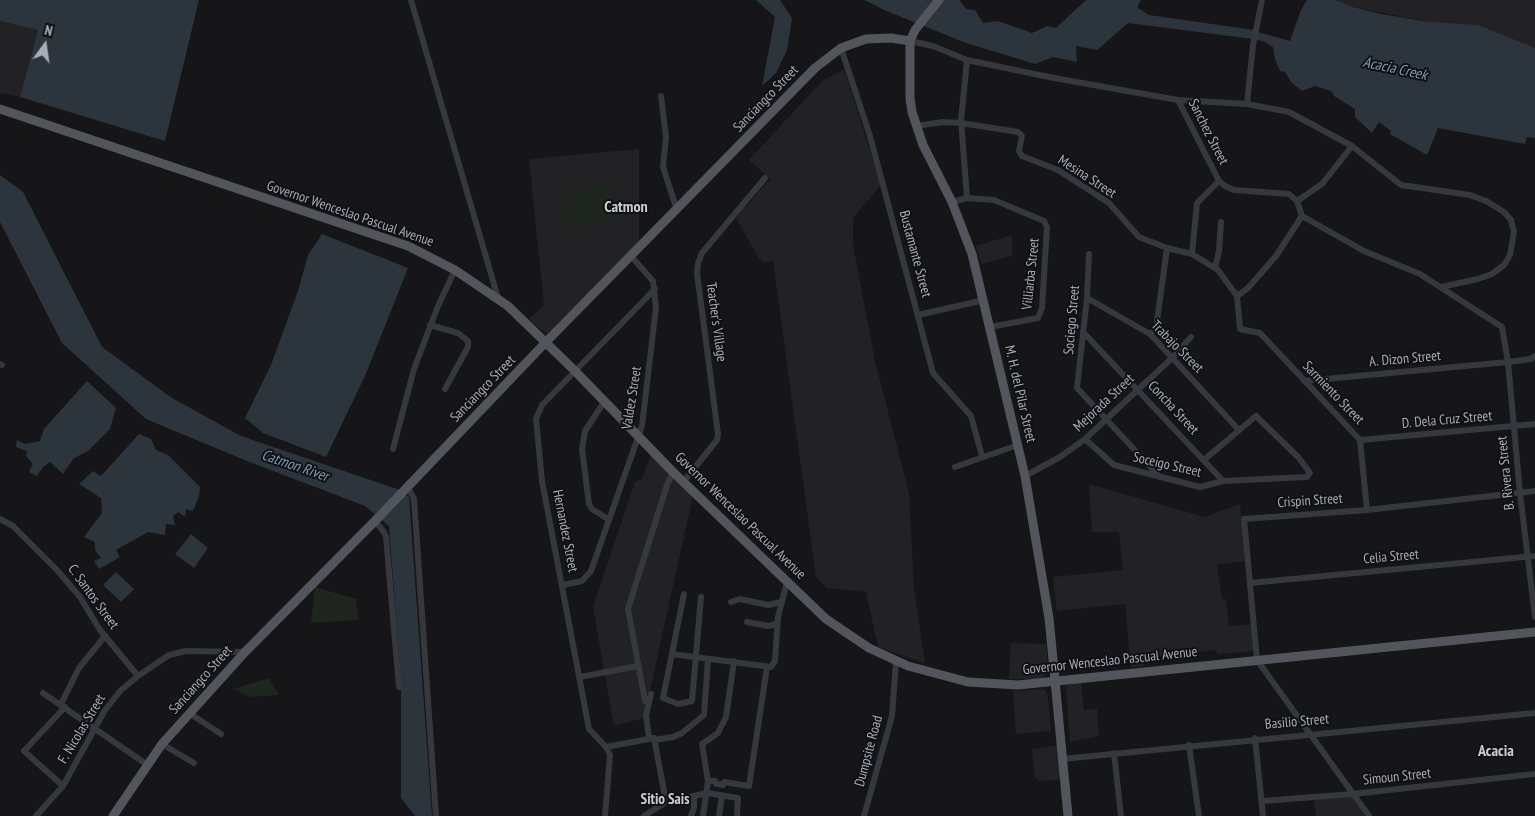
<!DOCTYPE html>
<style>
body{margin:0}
#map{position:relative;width:1535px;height:816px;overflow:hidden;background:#161618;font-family:"PT Sans Narrow",sans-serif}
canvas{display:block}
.north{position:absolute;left:20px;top:20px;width:50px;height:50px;-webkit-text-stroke:4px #111113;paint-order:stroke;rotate:14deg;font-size:14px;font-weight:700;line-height:20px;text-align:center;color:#a8adb8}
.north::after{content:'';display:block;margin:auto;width:18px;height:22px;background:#a8adb8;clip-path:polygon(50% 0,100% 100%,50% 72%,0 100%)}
</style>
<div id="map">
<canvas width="1535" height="816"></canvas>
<div class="north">N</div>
</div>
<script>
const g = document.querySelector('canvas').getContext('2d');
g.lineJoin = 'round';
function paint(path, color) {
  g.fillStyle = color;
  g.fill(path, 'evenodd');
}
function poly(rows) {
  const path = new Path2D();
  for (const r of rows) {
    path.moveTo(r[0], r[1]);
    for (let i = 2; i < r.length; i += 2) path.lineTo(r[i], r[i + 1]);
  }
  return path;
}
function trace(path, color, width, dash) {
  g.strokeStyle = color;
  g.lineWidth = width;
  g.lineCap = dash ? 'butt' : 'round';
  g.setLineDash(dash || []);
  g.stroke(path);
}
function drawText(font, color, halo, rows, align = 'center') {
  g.font = font + ' "PT Sans Narrow",sans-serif';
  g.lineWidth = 4;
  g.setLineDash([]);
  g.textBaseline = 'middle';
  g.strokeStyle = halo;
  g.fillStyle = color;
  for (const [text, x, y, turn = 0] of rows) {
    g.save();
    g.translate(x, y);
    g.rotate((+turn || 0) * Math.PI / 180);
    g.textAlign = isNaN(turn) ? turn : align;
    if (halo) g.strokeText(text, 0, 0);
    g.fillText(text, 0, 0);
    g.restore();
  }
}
paint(poly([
 [1336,0,1535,0,1535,48,1428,22,1353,7],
 [0,21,38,30,20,97,0,93],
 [844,69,881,185,853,218,853,245,875,361,909,493,914,589,925,663,878,647,866,592,827,588,816,577,773,261,763,262,758,257,736,218,770,179,749,160,822,81],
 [639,149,639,243,547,334,529,319,544,305,529,159],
 [1012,235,1012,256,981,264,976,246],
 [651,455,693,495,644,718,614,726,593,607,635,482,642,479],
 [1089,484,1205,517,1240,504,1245,561,1217,565,1222,599,1226,599,1229,626,1252,624,1255,651,1218,654,1215,650,1145,658,1143,666,1131,668,1125,604,1057,611,1053,577,1123,570,1119,532,1092,532],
 [1011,643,1046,644,1048,669,1043,679,1009,679],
 [1081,681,1084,710,1097,709,1099,736,1070,742,1066,688,1069,683],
 [1041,689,1046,691,1048,696,1051,731,1016,734,1013,691],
 [1060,745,1063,779,1040,781,1035,778,1032,749],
 [1351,796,1365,816,1316,816,1314,800]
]), '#222225');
paint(poly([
 [609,186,611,216,606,222,565,224,564,189],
 [315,587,356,599,359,620,311,623],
 [269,678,279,695,250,697,233,689]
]), '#1e261f');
paint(poly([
 [0,0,199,0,165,141,20,97,38,30,0,21],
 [756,0,780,0,792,18,787,50,776,73,762,86,775,17],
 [865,0,959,0,966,9,975,10,983,23,998,21,1032,33,1047,26,1056,28,1086,0,1141,0,1137,7,1149,15,1254,30,1253,39,1128,23,1097,50,1076,46,1077,62,1053,57,1035,64,966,43,884,10],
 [1307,0,1336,0,1353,7,1381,14,1428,22,1478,25,1535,48,1535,138,1527,137,1525,144,1438,128,1427,155,1390,134,1391,131,1379,122,1372,133,1355,117,1355,109,1334,96,1331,91,1315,86,1302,91,1292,83,1285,72,1280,71,1275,59,1273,47,1263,41,1256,40,1258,32,1290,41,1301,10],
 [0,175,23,192,102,347,172,398,241,436,397,489,409,497,432,816,415,816,401,798,401,680,389,526,365,506,247,461,146,419,62,343,0,222],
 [322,234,408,268,365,376,326,457,263,433,245,418,271,365,298,291,308,255],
 [87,381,116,408,110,429,88,451,74,458,63,474,50,462,43,467,37,476,29,472,33,464,26,456,27,451,16,447,17,440,25,444,40,441,44,429],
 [139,434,151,439,156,450,168,455,200,487,199,496,193,511,186,509,185,517,178,512,173,516,175,525,166,524,165,535,148,532,116,550,120,557,99,569,94,561,101,558,95,550,95,542,84,537,102,513,101,498,79,484,93,471,101,476],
 [191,534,208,548,194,568,175,554],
 [116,572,134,589,121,602,103,585]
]), '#2c353c');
trace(poly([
 [411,0,498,298],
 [910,41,933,46,967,60,1054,78,1178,100,1247,104,1289,112,1352,146,1401,185,1470,195,1486,201,1504,212,1511,220,1514,232,1510,255,1504,265,1492,274,1478,279,1441,287],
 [841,48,870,136,933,373,971,416,982,456],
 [661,96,666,137,663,167,677,210],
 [1178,100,1219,181,1225,186,1234,190,1289,194,1297,201,1302,216,1364,251,1420,274,1502,327,1508,362,1520,493,1535,617],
 [1247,104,1253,45,1262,0],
 [916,126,943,122,961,123,1018,132,1022,136,1019,151,1022,156,1058,170,1109,203,1139,237,1167,248,1192,254,1218,270,1237,296,1240,329,1260,333,1360,440,1367,510],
 [967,198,961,120,967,60],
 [1297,201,1322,184,1352,146],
 [952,202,967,198,994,200,1044,221,1047,227,1042,308,1038,318,990,327],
 [1089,254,1087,298,1077,388,1159,476],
 [1192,254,1197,203,1219,181],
 [1215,268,1219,251,1221,222],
 [1237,296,1248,288,1276,256,1302,216],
 [1087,298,1150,334,1238,429],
 [918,315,984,300],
 [430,325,458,333,468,341,468,347,445,389],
 [1083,332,1223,481],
 [1150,334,1156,328,1167,248],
 [0,364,2,365],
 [1304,381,1508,362,1531,359,1535,356],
 [604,402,585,431,582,449,589,504,592,509,608,519],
 [1085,439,1114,465,1200,487,1223,481,1307,477,1310,473,1299,458,1256,416,1205,459],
 [1360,440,1535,424],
 [393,449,414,369,438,306,455,270],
 [955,467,1018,445],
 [1025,476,1060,457,1085,439,1172,358,1191,337],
 [684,481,717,440,718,434,697,273,698,263,702,253,765,178],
 [408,487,414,499,436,816],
 [0,519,13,526,57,570,80,597,100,630,138,676],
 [375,521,384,532,386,537,399,687],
 [1250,583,1535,556],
 [563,585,582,581,591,571,642,426,656,307,653,281,631,256],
 [684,594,663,698,678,704,692,701,701,597],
 [731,602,740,599,768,605,781,602],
 [747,622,768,626,777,624],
 [672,654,771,667,775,661,778,617,787,582],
 [580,677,638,666],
 [43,693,146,764],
 [645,701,628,609,667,485,673,472],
 [61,704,79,668,105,636],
 [189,713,221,734],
 [649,738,646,715,651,694],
 [1255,738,1263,816],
 [654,740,673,737,682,733,704,715,708,659],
 [162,744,194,763],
 [1189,745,1199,816],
 [606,747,654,738,666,802],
 [1114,753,1121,816],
 [1062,759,1535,713],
 [708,781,715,781,716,784,723,785,724,782,749,786,767,667],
 [63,786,24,751,65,707],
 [1262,801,1353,794,1535,774],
 [36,816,63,786,105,710,121,690,138,676,169,655,186,651,245,652],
 [605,816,610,755,606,747,589,729,542,481,536,419,542,405,655,289],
 [644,816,666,802,707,793,738,798,737,816],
 [691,816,694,808,694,796],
 [703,816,708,781,702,744,718,733,726,717,734,661],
 [719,816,722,795],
 [864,816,892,716,896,662],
 [1369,816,1257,660,1244,519,1367,510,1535,491]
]), '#37383d', 6);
trace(poly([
 [939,0,915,30,910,41,910,98,912,112,923,145,952,202,972,254,1025,476,1049,618,1068,816],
 [0,109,408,246,455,270,508,306,574,370,673,472,826,619,869,648,908,666,968,682,1018,685,1535,632],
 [113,816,162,744,245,652,375,521,546,342,815,68,841,48,866,39,891,38,910,41]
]), '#53555c', 9);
drawText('14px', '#a8adb8', '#111113', [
 ["Sanciangco Street",766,99,-46],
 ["Sanchez Street",1208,132,63],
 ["Mesina Street",1087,177,33],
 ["Governor Wenceslao Pascual Avenue",350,214,19],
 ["Bustamante Street",915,254,75],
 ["Villiarba Street",1031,274,-84],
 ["Sociego Street",1072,320,-85],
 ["Teacher's Village",716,322,82],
 ["Trabajo Street",1177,347,45],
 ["A. Dizon Street",1405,359,-5],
 ["Sanciangco Street",483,389,-46],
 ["Sarmiento Street",1333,393,46],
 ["M. H. del Pilar Street",1020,394,77],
 ["Valdez Street",632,398,-81],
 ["Mejorada Street",1104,403,-43],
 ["Concha Street",1173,408,47],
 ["D. Dela Cruz Street",1447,420,-5],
 ["Soceigo Street",1167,465,13],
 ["B. Rivera Street",1506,473,-96],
 ["Crispin Street",1310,501,-4],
 ["Governor Wenceslao Pascual Avenue",740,516,44],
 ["Hernandez Street",565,531,79],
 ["Celia Street",1391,557,-5],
 ["C. Santos Street",93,597,54],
 ["Governor Wenceslao Pascual Avenue",1110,661,-6],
 ["Sanciangco Street",201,680,-48],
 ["Basilio Street",1297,722,-5],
 ["F. Nicolas Street",82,729,-59],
 ["Dumpsite Road",869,751,-75],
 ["Simoun Street",1397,777,-6]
]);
drawText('italic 15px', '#7f9bb3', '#111113', [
 ["Acacia Creek",1395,69,12],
 ["Catmon River",295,466,19]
]);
drawText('bold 15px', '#c9ccd4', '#111113', [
 ["Sitio Sais",665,800]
]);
drawText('bold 16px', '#c9ccd4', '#111113', [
 ["Catmon",626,207],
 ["Acacia",1496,751]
]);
</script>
